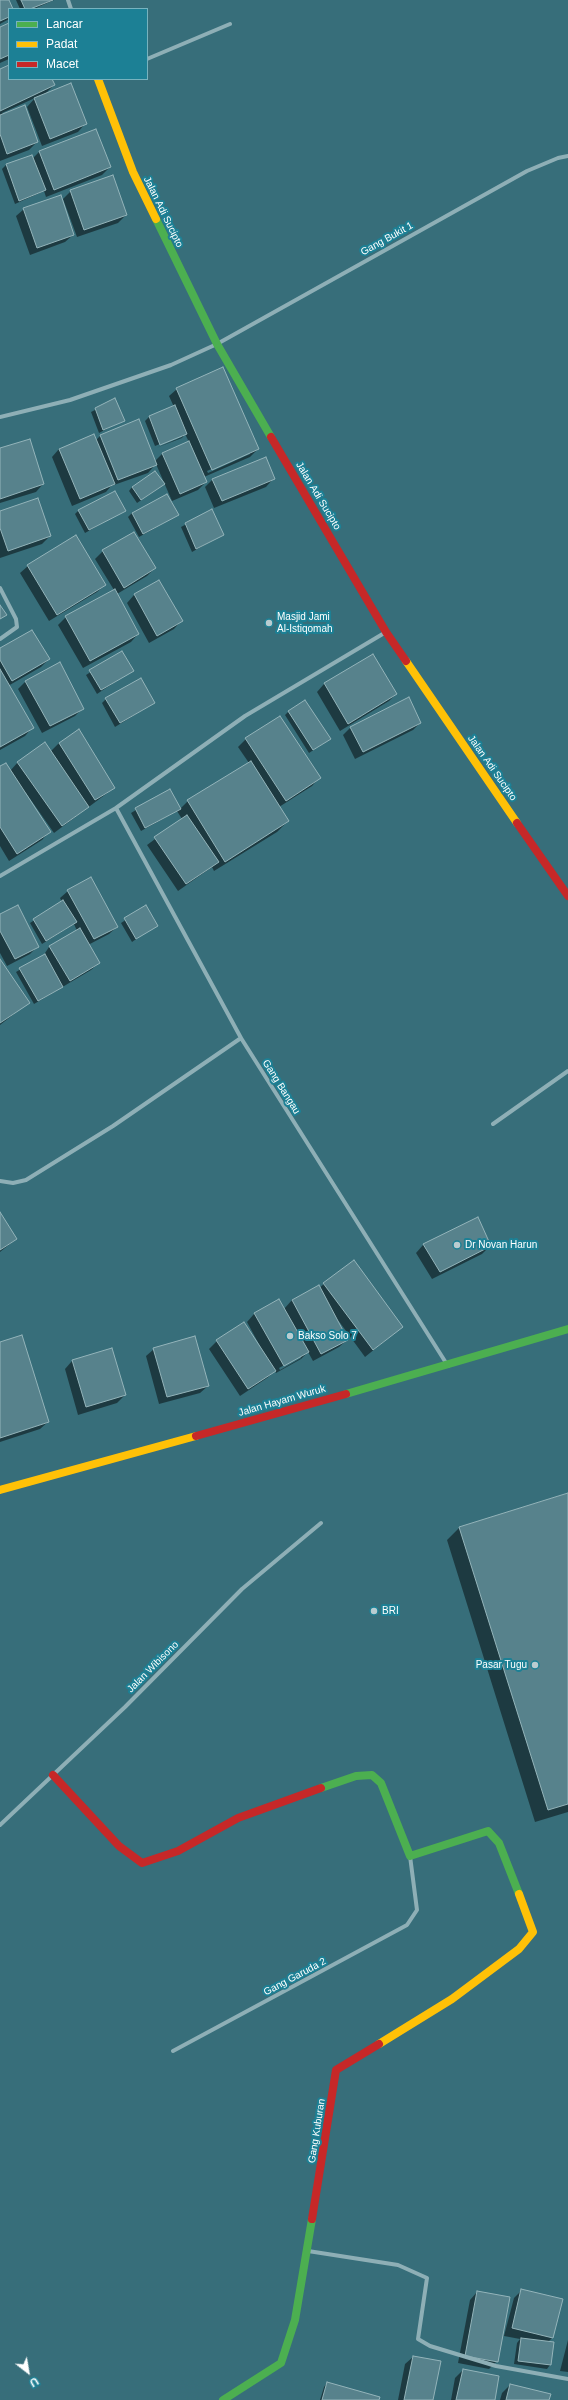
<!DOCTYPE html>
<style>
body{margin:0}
#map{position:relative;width:568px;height:2400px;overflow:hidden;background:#376e7a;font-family:Arial,sans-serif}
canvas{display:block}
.legend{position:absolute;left:8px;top:8px;width:140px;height:72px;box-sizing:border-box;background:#1c8095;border:1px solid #77b3bf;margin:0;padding:5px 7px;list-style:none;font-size:12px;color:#fff}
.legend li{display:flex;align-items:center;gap:8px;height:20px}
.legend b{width:20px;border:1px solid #77b3bf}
.north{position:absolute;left:8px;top:2352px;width:40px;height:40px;-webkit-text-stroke:3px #1c8095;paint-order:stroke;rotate:149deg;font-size:11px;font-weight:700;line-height:16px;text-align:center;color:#fff}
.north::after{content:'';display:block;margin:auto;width:14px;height:18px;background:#fff;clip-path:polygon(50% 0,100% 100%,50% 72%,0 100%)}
</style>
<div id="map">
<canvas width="568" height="2400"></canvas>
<ul class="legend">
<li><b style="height:5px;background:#4caf50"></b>Lancar</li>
<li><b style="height:5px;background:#ffc107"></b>Padat</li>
<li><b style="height:5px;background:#c62828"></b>Macet</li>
</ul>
<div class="north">U</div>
</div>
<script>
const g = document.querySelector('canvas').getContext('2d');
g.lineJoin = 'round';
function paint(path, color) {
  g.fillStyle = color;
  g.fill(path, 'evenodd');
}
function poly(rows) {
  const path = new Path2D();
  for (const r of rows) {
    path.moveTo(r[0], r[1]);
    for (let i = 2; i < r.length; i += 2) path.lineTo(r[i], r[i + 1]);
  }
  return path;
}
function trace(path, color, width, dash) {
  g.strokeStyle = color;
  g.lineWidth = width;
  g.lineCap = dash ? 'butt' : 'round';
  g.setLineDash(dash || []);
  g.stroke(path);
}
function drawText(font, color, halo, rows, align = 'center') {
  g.font = font + ' Arial,sans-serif';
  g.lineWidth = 4;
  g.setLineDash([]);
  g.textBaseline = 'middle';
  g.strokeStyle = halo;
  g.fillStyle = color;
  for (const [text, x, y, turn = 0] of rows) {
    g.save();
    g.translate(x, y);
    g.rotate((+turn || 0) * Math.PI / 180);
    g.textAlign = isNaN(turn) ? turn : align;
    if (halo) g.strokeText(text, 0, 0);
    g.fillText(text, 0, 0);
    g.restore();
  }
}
paint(poly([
 [0,0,8,0,12,9,9,9,9,19,0,24],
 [16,0,54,0,34,9,20,9],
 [9,24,9,59,0,63,0,28],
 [9,66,9,79,51,79,54,85,44,95,85,124,78,132,42,146,27,107,35,98,2,113,37,142,29,150,0,161,0,70],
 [39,152,110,167,102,175,46,197,44,191,15,204,2,169,6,165,31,156,32,159],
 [71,191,126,215,118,223,77,237,63,199],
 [24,209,73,235,65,242,30,255,16,216],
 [177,389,258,449,250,457,204,477,206,482,198,490,172,501,156,464,148,473,111,486,106,492,72,506,52,457,59,449,95,441,101,435,154,462,162,454,189,442,185,434,182,438,156,448,182,437,182,435,155,446,145,421,149,417,174,407,169,396],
 [250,452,250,454,208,473,207,471],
 [115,400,123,420,99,433,91,412],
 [0,449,43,484,36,492,0,503],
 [213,479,273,479,266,487,214,508,205,487],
 [132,487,159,488,137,503,129,491],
 [79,510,124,511,85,533,75,514],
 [211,511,222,535,192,552,181,527],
 [0,512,50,536,42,544,0,558],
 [132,513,178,515,139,537,128,517],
 [103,551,155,568,147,576,117,594,138,634,131,642,83,668,58,625,66,617,114,590,95,559],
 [28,566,105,585,97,592,49,621,20,573],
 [158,581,181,621,174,629,149,643,127,603,134,595],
 [0,649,49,659,41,667,8,686,32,728,25,736,0,750],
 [122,652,133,670,97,694,86,675],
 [373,655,396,694,389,701,340,731,317,692,324,684],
 [26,681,83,708,75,716,42,733,18,689],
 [106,699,154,703,115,727,102,703],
 [288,712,330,739,309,753,285,715],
 [420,723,413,730,355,759,343,735,351,727],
 [246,739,319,778,312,786,279,807,288,821,277,832,214,871,212,867,178,891,147,845,182,819,177,811,141,831,131,813,169,790,180,809,188,801,249,763,238,747],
 [59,743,114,788,54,833,26,793,25,794,49,832,42,840,9,861,0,846,0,767,10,771,18,762,50,752],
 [68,891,117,927,109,934,88,945,99,963,91,970,34,1004,16,972,43,956,49,947,77,931,74,924,42,944,30,923,62,902,60,898],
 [146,907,156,925,132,942,121,923],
 [0,915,38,946,30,954,7,966,0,953],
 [0,961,28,1003,0,1025],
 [0,1214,16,1239,0,1252],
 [478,1219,490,1246,482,1254,432,1279,416,1253,423,1245],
 [324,1284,402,1327,365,1357,338,1320,347,1340,339,1347,313,1361,308,1352,301,1359,276,1373,275,1371,267,1378,240,1396,209,1349,217,1341,244,1324,260,1348,261,1348,247,1322,254,1314,278,1300,284,1309,292,1300,319,1288],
 [301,1356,301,1358,280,1370,279,1368],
 [0,1343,48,1422,40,1429,0,1442],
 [154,1349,208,1386,200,1393,159,1404,146,1356],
 [72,1361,125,1395,117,1403,78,1415,65,1369],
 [568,1493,568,1812,535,1822,447,1540,460,1527],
 [522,2290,552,2338,548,2342,550,2365,547,2369,514,2364,517,2343,520,2339,504,2336,514,2298],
 [477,2292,497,2361,489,2369,458,2363,470,2300],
 [568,2340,568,2372,560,2371],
 [413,2357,432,2400,398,2400,405,2364],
 [463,2370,493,2400,451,2400,455,2378],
 [327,2383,378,2400,320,2400,324,2387],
 [510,2385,548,2400,500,2400,502,2393]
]), '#0007');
const building = poly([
 [0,0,9,0,13,9,9,9,9,17,0,21,0,0],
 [21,0,53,0,30,9,25,9,21,0],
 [9,23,9,55,0,59,0,27,9,23],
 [9,65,9,79,52,79,55,85,0,111,0,69,9,65],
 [71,83,87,124,50,139,34,98,71,83],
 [25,105,38,142,7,154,0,134,0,115,25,105],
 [96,129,111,167,54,190,39,151,96,129],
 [32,155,46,190,19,201,6,164,32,155],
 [113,175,127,215,84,230,70,190,113,175],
 [61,195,74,235,37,248,23,208,61,195],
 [223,367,259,449,212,470,176,388,223,367],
 [115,398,125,421,103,430,95,408,115,398],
 [175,405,187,434,160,445,149,416,175,405],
 [139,419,157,465,118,480,100,435,139,419],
 [94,434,115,484,80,499,59,449,94,434],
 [30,439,44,484,0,499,0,448,30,439],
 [189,441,207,482,180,494,162,453,189,441],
 [266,457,275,479,222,501,212,479,266,457],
 [155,471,165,484,141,500,132,487,155,471],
 [115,491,126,511,89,530,78,510,115,491],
 [167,494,179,515,143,534,132,513,167,494],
 [38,498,51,536,8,551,0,528,0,511,38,498],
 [212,509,224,535,196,549,185,523,212,509],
 [134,532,156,568,124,588,102,550,134,532],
 [76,535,106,585,57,615,27,565,76,535],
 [159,580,183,621,157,636,134,594,159,580],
 [115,589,139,634,90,661,65,616,115,589],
 [0,605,7,615,0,619,0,605],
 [32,630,50,659,12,681,0,660,0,648,32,630],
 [122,651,134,671,101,690,89,670,122,651],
 [373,654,397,694,348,724,324,683,373,654],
 [60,662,84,709,50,726,25,681,60,662],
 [0,669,34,728,0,747,0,669],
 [141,678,155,703,120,723,105,698,141,678],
 [409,697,421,723,363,752,350,727,409,697],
 [305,700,331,739,313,750,288,711,305,700],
 [280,716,321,778,286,801,245,738,280,716],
 [79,729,115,788,95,800,59,743,79,729],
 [45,742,89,807,62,826,17,762,45,742],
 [251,761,289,821,225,862,187,800,251,761],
 [6,763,51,832,17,854,0,827,0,766,6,763],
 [170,789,181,809,145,828,135,808,170,789],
 [187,815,219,862,186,884,154,837,187,815],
 [91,877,118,927,94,939,67,890,91,877],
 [63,900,77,922,46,941,33,919,63,900],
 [18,905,39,947,15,959,0,931,0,914,18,905],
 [146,905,158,926,136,939,124,918,146,905],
 [80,928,100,963,70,981,49,946,80,928],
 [45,954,63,987,38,1001,19,968,45,954],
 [0,959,30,1003,0,1023,0,959],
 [0,1212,17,1239,0,1250,0,1212],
 [478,1217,491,1246,440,1272,423,1244,478,1217],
 [354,1260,403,1327,373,1350,323,1283,354,1260],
 [319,1285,348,1340,321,1354,292,1300,319,1285],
 [279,1299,309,1352,284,1366,254,1313,279,1299],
 [244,1322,276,1371,248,1389,216,1340,244,1322],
 [22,1335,49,1422,0,1438,0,1342,22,1335],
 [195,1336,209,1386,167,1397,153,1348,195,1336],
 [112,1348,126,1395,86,1407,72,1360,112,1348],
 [568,1493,568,1804,548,1810,459,1527,568,1493],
 [521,2289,563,2299,553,2338,512,2328,521,2289],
 [477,2291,510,2297,498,2362,465,2356,477,2291],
 [521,2338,554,2342,551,2365,518,2361,521,2338],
 [413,2356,441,2361,433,2400,404,2400,413,2356],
 [463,2369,499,2376,495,2400,456,2400,463,2369],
 [327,2382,380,2397,379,2400,322,2400,327,2382],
 [510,2384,551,2394,549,2400,506,2400,510,2384]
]);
paint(building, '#57828c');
trace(building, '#94b4ba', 1);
trace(poly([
 [68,0,71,9],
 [147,59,230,24],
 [0,417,70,400,171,365,217,344,527,171,558,158,568,156],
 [0,588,16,619,17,627,0,639],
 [116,808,241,1038,448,1366],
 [0,876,116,808,245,716,386,632],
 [493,1124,568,1071],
 [0,1181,13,1183,26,1180,113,1126,241,1038],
 [0,1825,125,1707,242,1589,321,1523],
 [173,2051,407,1925,417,1910,410,1856],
 [308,2251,398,2265,427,2278,418,2339,430,2346,496,2366,568,2379]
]), '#8eafb6', 4);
trace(poly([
 [156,219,217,344,271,437],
 [346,1394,568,1329],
 [321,1788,356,1776,372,1775,381,1783,410,1856,488,1831,499,1843,519,1894],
 [223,2400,281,2363,295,2320,312,2219]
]), '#4caf50', 8);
trace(poly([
 [98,79,133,172,156,219],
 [406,661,517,823],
 [0,1490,196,1436],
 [379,2044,452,1999,519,1949,533,1932,519,1894]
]), '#ffc107', 8);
trace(poly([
 [271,437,386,632,406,661],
 [517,823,568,896],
 [196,1436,346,1394],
 [53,1775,119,1846,142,1863,178,1851,238,1818,321,1788],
 [312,2219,336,2070,379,2044]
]), '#c62828', 8);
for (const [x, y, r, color] of [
 [269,623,4,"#b9ccd0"],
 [457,1245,4,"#b9ccd0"],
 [290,1336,4,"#b9ccd0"],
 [374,1611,4,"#b9ccd0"],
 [535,1665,4,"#b9ccd0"]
]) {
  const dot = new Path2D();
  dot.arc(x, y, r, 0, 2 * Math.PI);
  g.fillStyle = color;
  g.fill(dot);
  trace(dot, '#1c8095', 1.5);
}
drawText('10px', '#fff', '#1c8095', [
 ["Jalan Adi Sucipto",163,212,64],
 ["Gang Bukit 1",387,239,-29],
 ["Jalan Adi Sucipto",318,496,59],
 ["Jalan Adi Sucipto",492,768,55],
 ["Gang Bangau",281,1087,58],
 ["Jalan Hayam Wuruk",282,1401,-16],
 ["Jalan Wibisono",153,1667,-45],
 ["Gang Garuda 2",295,1977,-28],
 ["Gang Kuburan",317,2131,-81]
]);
drawText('10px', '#fff', '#1c8095', [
 ["Masjid Jami",277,617],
 ["Al-Istiqomah",277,629],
 ["Dr Novan Harun",465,1245],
 ["Bakso Solo 7",298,1336],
 ["BRI",382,1611],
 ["Pasar Tugu",527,1665,"right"]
], 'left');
</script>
